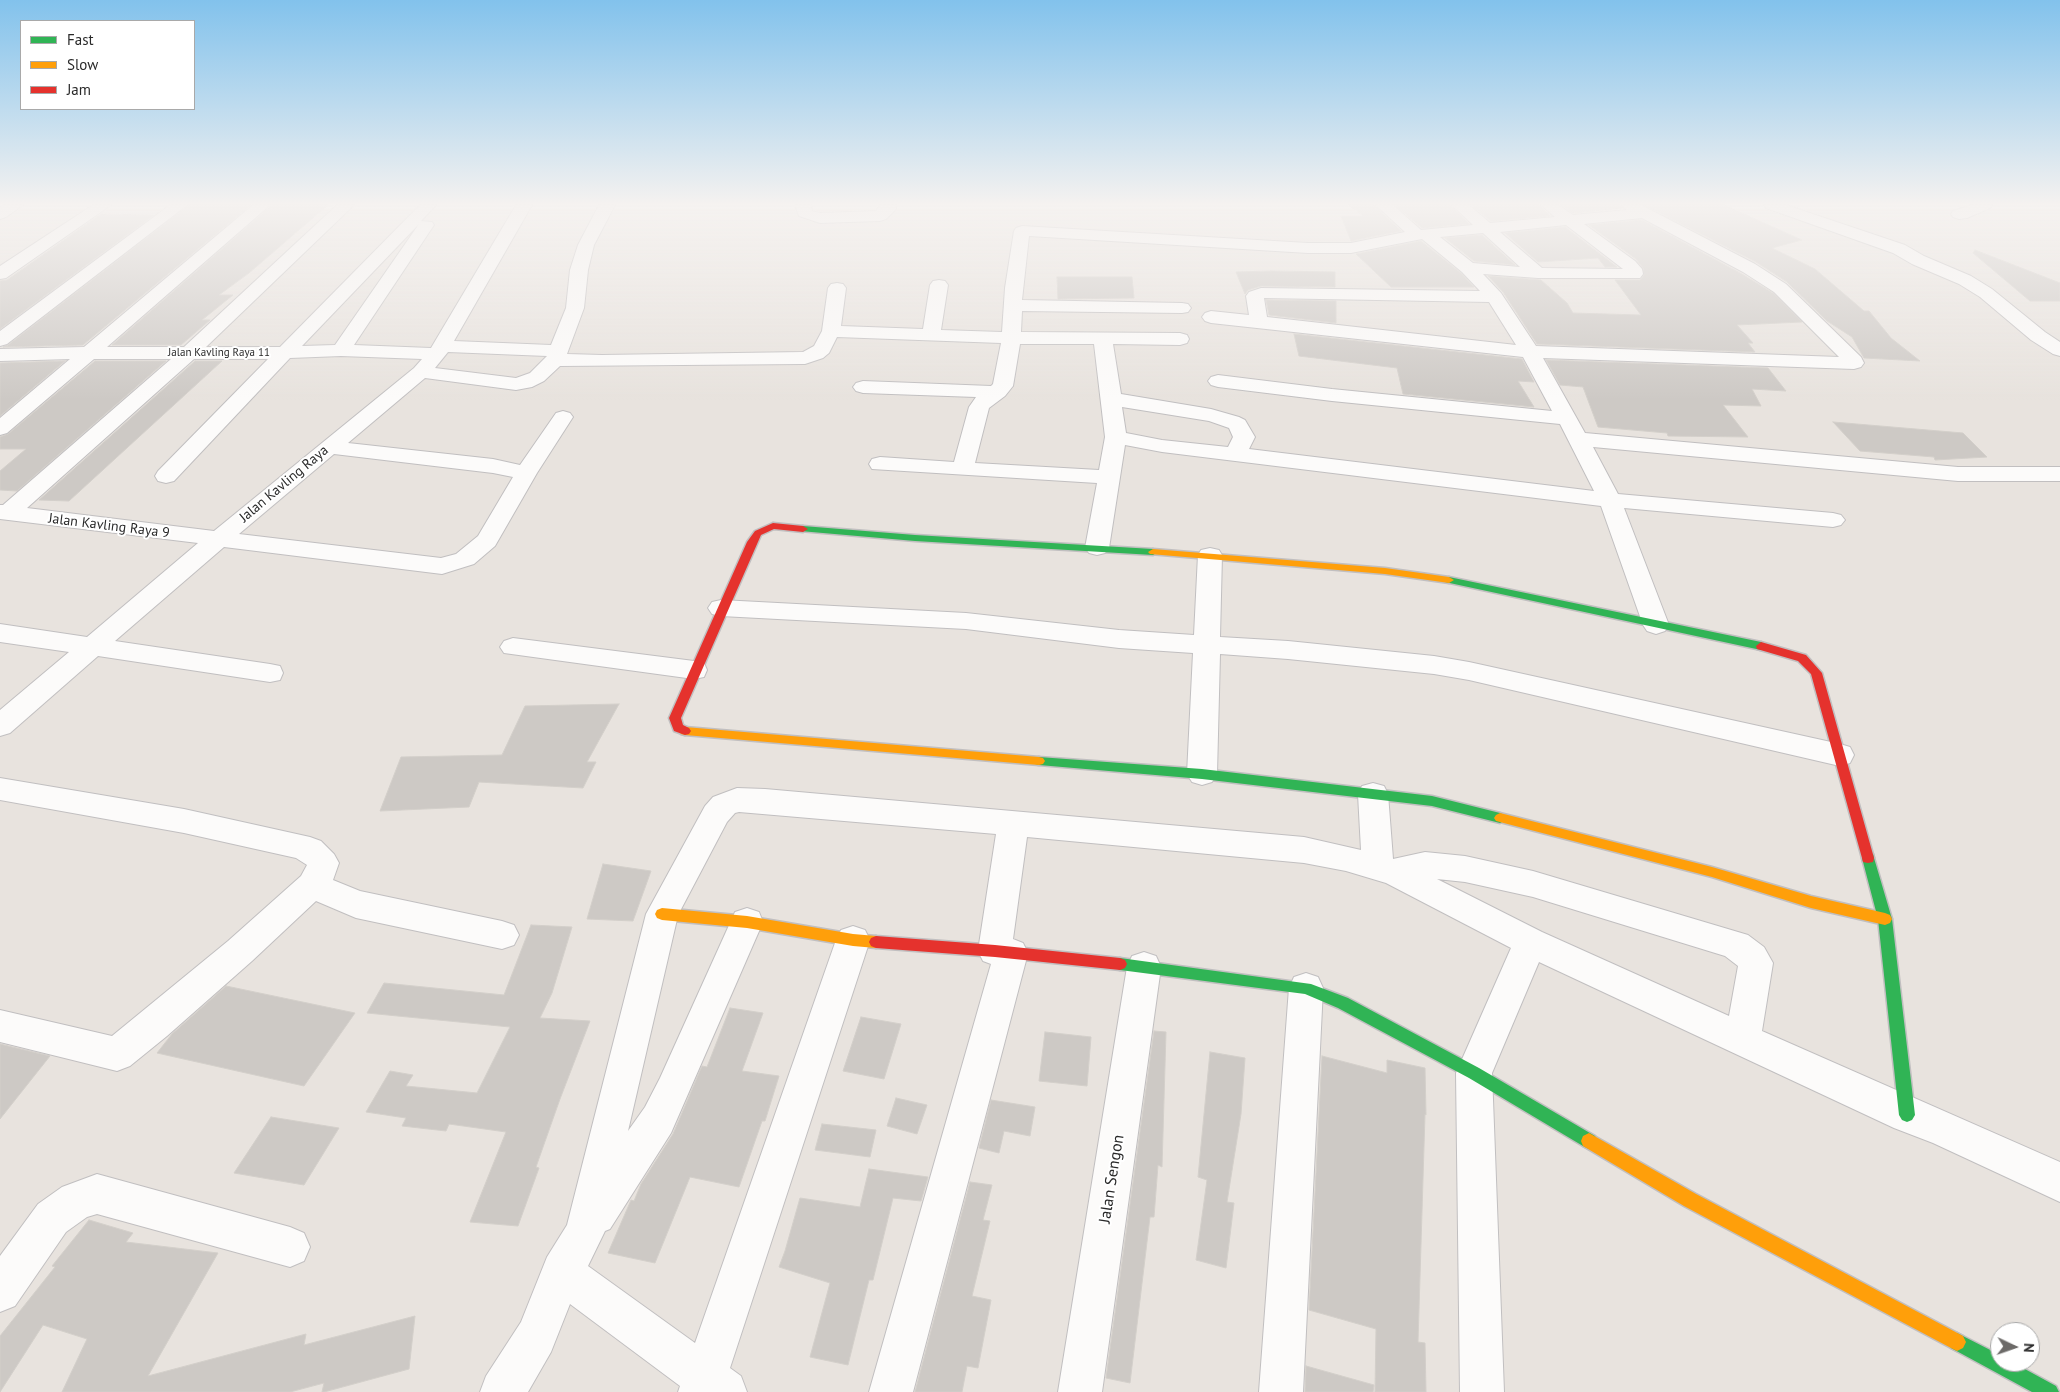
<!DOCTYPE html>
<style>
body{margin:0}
#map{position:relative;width:2060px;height:1392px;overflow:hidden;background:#e8e3de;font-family:"PT Sans",sans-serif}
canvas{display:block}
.legend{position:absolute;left:20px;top:20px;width:175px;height:90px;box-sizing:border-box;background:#fff;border:1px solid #a9a9a9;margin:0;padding:6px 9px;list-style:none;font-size:15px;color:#292929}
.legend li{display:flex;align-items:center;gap:10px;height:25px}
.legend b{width:25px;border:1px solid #a9a9a9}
.north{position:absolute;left:1990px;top:1322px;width:50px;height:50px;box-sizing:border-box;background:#fff;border:1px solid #a9a9a9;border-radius:50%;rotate:93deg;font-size:14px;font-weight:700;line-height:20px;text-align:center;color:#292929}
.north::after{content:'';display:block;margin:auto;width:18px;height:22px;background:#6c6a68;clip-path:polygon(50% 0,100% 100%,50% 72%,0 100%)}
</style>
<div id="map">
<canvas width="2060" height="1392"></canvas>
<ul class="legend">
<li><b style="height:6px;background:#30b455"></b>Fast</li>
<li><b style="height:6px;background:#ff9f0a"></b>Slow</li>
<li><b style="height:6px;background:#e5322d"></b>Jam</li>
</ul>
<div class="north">N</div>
</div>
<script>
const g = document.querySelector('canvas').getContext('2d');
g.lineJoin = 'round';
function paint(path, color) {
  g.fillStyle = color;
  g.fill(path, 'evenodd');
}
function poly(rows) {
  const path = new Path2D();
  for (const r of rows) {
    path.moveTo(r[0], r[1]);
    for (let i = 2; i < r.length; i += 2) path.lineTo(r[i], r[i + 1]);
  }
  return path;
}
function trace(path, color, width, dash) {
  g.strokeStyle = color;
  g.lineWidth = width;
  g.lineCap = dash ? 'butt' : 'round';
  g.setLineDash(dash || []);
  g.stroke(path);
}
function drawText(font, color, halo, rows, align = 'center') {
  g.font = font + ' "PT Sans",sans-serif';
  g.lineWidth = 4;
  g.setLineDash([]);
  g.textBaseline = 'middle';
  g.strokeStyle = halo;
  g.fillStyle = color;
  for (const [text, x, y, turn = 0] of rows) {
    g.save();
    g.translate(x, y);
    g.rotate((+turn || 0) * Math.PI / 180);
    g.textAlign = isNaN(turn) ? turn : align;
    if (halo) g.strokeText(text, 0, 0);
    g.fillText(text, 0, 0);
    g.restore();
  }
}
const building = poly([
 [189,205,251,205,83,345,3,347,8,345,189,205],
 [272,205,328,205,249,273,219,295,233,295,202,320,210,320,181,345,112,345,272,205],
 [1349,205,1374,205,1401,231,1351,241,1341,216,1363,216,1349,205],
 [1395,205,1450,205,1469,224,1422,228,1395,205],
 [1471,205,1539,205,1550,216,1491,221,1471,205],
 [1561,205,1620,205,1623,208,1573,213,1561,205],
 [1644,205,1724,205,1802,240,1772,248,1815,269,1864,311,1869,311,1891,338,1920,361,1864,358,1852,337,1827,321,1787,282,1756,262,1644,205],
 [101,214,154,215,0,329,0,281,7,280,101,214],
 [1642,220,1742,274,1773,293,1802,322,1737,325,1753,343,1748,343,1755,352,1537,344,1503,292,1488,276,1541,280,1567,303,1573,313,1641,315,1615,280,1640,280,1644,275,1643,268,1636,259,1589,225,1642,220],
 [1565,227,1617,267,1605,267,1598,258,1538,262,1505,233,1565,227],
 [1482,235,1515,265,1474,261,1445,238,1482,235],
 [1421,241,1461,273,1474,287,1391,287,1356,254,1421,241],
 [1975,250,2060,283,2060,301,2030,301,1973,253,1975,250],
 [1271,271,1335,272,1335,287,1261,286,1248,290,1245,294,1236,272,1271,271],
 [1057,277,1132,277,1134,298,1058,299,1057,277],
 [1266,300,1336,301,1336,323,1269,315,1266,300],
 [1294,334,1522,359,1534,382,1518,381,1534,407,1403,394,1397,368,1299,356,1294,334],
 [1546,360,1768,368,1786,391,1752,389,1761,406,1723,405,1748,437,1668,436,1667,433,1598,427,1583,387,1560,385,1546,360],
 [65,361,0,416,0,363,65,361],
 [95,361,166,361,17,491,0,490,0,471,26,449,0,449,0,437,8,434,95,361],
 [195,361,222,361,69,501,39,500,195,361],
 [1833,422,1963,433,1987,457,1935,460,1934,457,1860,451,1833,422],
 [619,704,587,762,596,762,583,788,479,782,469,807,380,811,401,757,502,755,525,706,619,704],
 [603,864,651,871,633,921,587,919,603,864],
 [531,925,572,927,552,993,540,1018,590,1021,560,1099,536,1167,539,1168,518,1226,470,1222,506,1132,449,1124,446,1131,402,1126,406,1118,366,1112,390,1071,413,1075,406,1086,477,1093,510,1027,367,1013,384,983,504,995,531,925],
 [226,986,355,1013,304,1086,157,1053,172,1034,226,986],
 [730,1008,763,1013,742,1071,779,1076,765,1121,762,1121,739,1187,690,1177,655,1263,608,1253,631,1200,634,1201,641,1184,673,1134,702,1066,707,1067,730,1008],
 [861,1017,901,1024,884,1079,843,1071,861,1017],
 [1154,1031,1166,1032,1162,1167,1158,1165,1154,1217,1150,1217,1130,1383,1106,1378,1154,1031],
 [1045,1032,1091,1037,1087,1086,1039,1081,1045,1032],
 [0,1044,50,1056,0,1119,0,1044],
 [1210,1052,1245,1058,1241,1114,1227,1202,1234,1203,1226,1268,1196,1260,1207,1180,1198,1177,1210,1052],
 [1322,1056,1387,1073,1387,1060,1425,1068,1426,1115,1425,1114,1418,1342,1425,1343,1426,1392,1375,1392,1376,1329,1309,1310,1322,1056],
 [896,1098,927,1105,917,1134,887,1126,896,1098],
 [991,1100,1035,1107,1030,1136,1004,1131,999,1153,979,1148,991,1100],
 [271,1117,339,1128,304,1185,234,1173,271,1117],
 [822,1124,876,1130,870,1157,815,1150,822,1124],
 [869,1169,928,1177,921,1201,893,1198,873,1280,869,1280,848,1365,810,1357,830,1283,779,1267,785,1251,800,1198,860,1207,869,1169],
 [970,1182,992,1185,983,1220,990,1221,972,1296,991,1300,978,1368,967,1366,962,1392,915,1392,970,1182],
 [89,1220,133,1233,126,1242,218,1253,148,1376,306,1334,304,1345,415,1316,409,1369,324,1392,322,1392,324,1383,290,1392,62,1392,87,1339,43,1325,0,1392,0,1336,55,1267,52,1266,89,1220],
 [1306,1366,1374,1385,1373,1392,1305,1392,1306,1366]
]);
paint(building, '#cdc9c5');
trace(building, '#d3cfca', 1);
const street = poly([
 [5,205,23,205,6,217,0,219,0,207,5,205],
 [93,205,111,205,6,278,0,279,0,266,93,205],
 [170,205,187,205,7,344,0,346,0,331,170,205],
 [253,205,270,205,107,347,184,347,337,205,354,205,206,347,280,347,420,205,436,205,421,221,432,222,434,225,354,345,431,348,516,205,532,205,454,341,551,345,566,308,570,270,578,245,599,205,615,205,594,245,588,270,584,308,567,354,602,355,803,352,814,346,822,331,828,288,831,284,837,283,843,284,846,288,841,326,923,329,930,285,933,281,939,280,945,281,948,285,941,330,1002,332,1005,288,1014,231,1016,228,1022,226,1308,243,1351,243,1405,232,1376,205,1393,205,1421,230,1473,225,1452,205,1469,205,1490,223,1555,217,1541,205,1558,205,1573,215,1627,210,1622,205,1641,205,1755,264,1786,284,1861,357,1864,363,1861,367,1854,369,1543,358,1585,433,1958,467,2060,467,2060,481,1958,481,1593,447,1618,494,1833,513,1841,515,1845,520,1841,525,1833,527,1624,508,1669,625,1665,631,1656,634,1647,631,1643,625,1601,506,1162,452,1125,445,1109,548,1105,553,1097,555,1089,553,1085,548,1097,483,872,469,869,464,872,459,880,457,954,462,969,407,976,397,863,393,856,391,853,387,856,383,863,381,991,386,993,384,1001,343,837,337,829,353,823,358,805,364,560,366,544,381,532,387,516,390,425,378,348,443,493,459,520,465,556,413,563,411,570,413,573,417,537,473,495,546,474,564,442,574,224,547,115,641,270,664,280,666,283,673,280,680,270,682,98,656,10,733,0,736,0,710,69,652,0,642,0,624,87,637,198,543,0,519,0,505,3,505,171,359,94,359,7,433,0,435,0,418,70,359,0,361,0,349,84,347,253,205],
 [1642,218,1743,272,1774,292,1839,357,1536,346,1501,293,1483,274,1538,278,1640,278,1643,274,1642,269,1635,261,1584,224,1642,218],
 [419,224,335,345,302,346,419,224],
 [1566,225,1623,269,1542,268,1500,232,1566,225],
 [1483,233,1520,267,1473,263,1440,237,1483,233],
 [1029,236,1308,253,1351,253,1422,239,1462,272,1480,291,1261,288,1249,292,1246,296,1249,315,1211,311,1205,313,1202,317,1205,321,1211,323,1523,357,1552,411,1332,389,1218,375,1211,377,1208,381,1211,385,1218,387,1332,401,1560,424,1594,491,1249,449,1255,437,1245,420,1239,417,1211,409,1121,394,1113,344,1180,345,1187,343,1189,339,1187,335,1180,333,1021,332,1022,311,1182,313,1188,312,1191,308,1188,304,1182,303,1022,300,1029,236],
 [1264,298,1489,302,1516,345,1267,317,1264,298],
 [1020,344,1094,344,1105,437,1099,470,975,463,989,408,1005,396,1013,386,1020,344],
 [448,352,547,356,530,373,516,378,435,368,448,352],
 [341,356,422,359,414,368,214,531,27,508,194,359,268,359,158,471,155,476,158,481,166,483,174,481,290,358,341,356],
 [1122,407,1209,421,1229,428,1233,437,1228,447,1162,440,1126,433,1122,407],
 [334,454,493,473,513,477,478,536,456,554,441,558,239,534,334,454],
 [795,205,811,205,812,211,820,213,876,211,880,205,896,205,896,209,886,219,880,221,820,223,799,216,795,205],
 [1764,205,1786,205,1905,245,1924,256,1971,276,1992,289,2045,332,2060,342,2060,356,2053,354,2031,340,1980,297,1959,284,1912,264,1893,253,1766,208,1764,205],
 [1972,205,1992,205,1990,208,1967,218,1959,219,1953,217,1951,214,1953,211,1972,205],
 [1210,548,1219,550,1222,555,1220,637,1288,641,1434,656,1469,662,1840,744,1850,747,1854,755,1850,763,1840,766,1469,680,1434,674,1288,659,1220,654,1217,774,1212,782,1202,785,1192,782,1187,774,1193,653,1119,648,966,629,721,616,712,614,708,608,712,602,721,600,966,613,1119,630,1194,635,1198,555,1201,550,1210,548],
 [513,638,694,661,704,663,707,670,704,677,694,679,504,653,500,647,504,641,513,638],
 [0,778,184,809,310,837,321,841,334,854,339,863,333,880,360,891,502,921,514,925,519,935,514,945,502,949,356,918,316,901,252,961,167,1036,130,1066,117,1071,0,1042,0,1010,112,1036,228,941,301,876,307,865,296,858,184,833,0,800,0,778],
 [1373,783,1384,786,1388,794,1393,859,1425,852,1465,856,1533,871,1748,935,1764,947,1773,963,1762,1031,2060,1162,2060,1202,1933,1143,1894,1128,1539,962,1492,1073,1504,1392,1460,1392,1456,1073,1511,948,1386,883,1346,871,1304,863,1027,837,1013,939,1023,943,1028,953,913,1392,869,1392,991,964,983,961,978,951,996,834,739,812,735,813,727,822,678,915,628,1131,645,1107,660,1078,735,912,747,908,759,912,763,922,671,1133,610,1229,605,1231,588,1266,695,1343,836,940,841,930,853,926,865,930,870,940,730,1368,741,1376,747,1392,678,1392,680,1386,570,1304,551,1352,528,1392,480,1392,486,1376,521,1322,547,1257,567,1225,646,914,705,806,713,797,737,788,765,789,1304,837,1361,850,1358,794,1362,786,1373,783],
 [1437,879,1465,882,1533,897,1725,956,1738,966,1729,1016,1542,932,1437,879],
 [1144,952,1156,956,1161,967,1102,1392,1058,1392,1127,967,1132,956,1144,952],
 [1306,973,1318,977,1323,988,1303,1392,1259,1392,1289,988,1294,977,1306,973],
 [97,1174,290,1227,304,1233,310,1247,304,1261,290,1267,97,1214,87,1217,66,1232,15,1306,0,1312,0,1256,38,1204,62,1187,97,1174]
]);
const fast = poly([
 [803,526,915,535,1153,549,1158,552,1153,555,915,541,800,531,798,529,803,526],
 [1449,577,1761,642,1766,646,1761,650,1445,582,1444,580,1449,577],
 [1039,757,1202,769,1432,796,1500,813,1504,815,1506,818,1504,821,1500,823,1432,806,1202,779,1039,765,1035,764,1033,761,1035,758,1039,757],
 [1868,853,1873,854,1874,858,1892,919,1915,1115,1912,1120,1907,1122,1902,1120,1899,1115,1878,919,1862,858,1863,854,1868,853],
 [1120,958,1311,984,1348,998,1479,1068,1595,1136,1597,1141,1595,1146,1589,1149,1583,1146,1469,1078,1338,1008,1305,994,1120,970,1115,968,1113,964,1115,960,1120,958],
 [1957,1333,2000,1355,2000,1362,2012,1362,2056,1386,2059,1392,2032,1392,1951,1348,1948,1342,1951,1336,1957,1333]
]);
const slow = poly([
 [1153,549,1385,568,1449,577,1454,580,1449,583,1385,574,1150,554,1148,552,1153,549],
 [685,727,1039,757,1043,758,1045,761,1043,764,1039,765,685,735,681,734,679,731,681,728,685,727],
 [1500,813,1712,867,1811,896,1885,913,1890,915,1892,919,1890,923,1885,925,1811,908,1712,877,1496,821,1494,818,1496,815,1500,813],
 [662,908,747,916,853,934,876,936,881,938,883,942,881,946,876,948,853,946,747,928,662,920,657,918,655,914,657,910,662,908],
 [1589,1133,1696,1194,1963,1336,1966,1342,1963,1348,1957,1351,1951,1348,1684,1206,1583,1146,1581,1141,1583,1136,1589,1133]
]);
const jam = poly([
 [773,523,803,526,808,529,803,532,774,529,761,535,681,718,683,725,689,728,691,731,689,734,685,735,674,731,669,718,747,542,755,531,773,523],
 [1761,642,1806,655,1822,673,1874,858,1873,862,1868,863,1863,862,1862,858,1811,674,1798,661,1757,649,1756,646,1761,642],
 [876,936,995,945,1120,958,1125,960,1127,964,1125,968,1120,970,995,957,876,948,871,946,869,942,871,938,876,936]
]);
trace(street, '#c1bfc0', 2);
trace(fast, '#c1bfc0', 3);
trace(slow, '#c1bfc0', 3);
trace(jam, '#c1bfc0', 3);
paint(street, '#fcfbfa');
paint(fast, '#30b455');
paint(slow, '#ff9f0a');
paint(jam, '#e5322d');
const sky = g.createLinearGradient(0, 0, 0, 400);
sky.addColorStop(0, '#82c2ec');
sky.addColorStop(0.51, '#f5f2f0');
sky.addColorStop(1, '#f5f2f000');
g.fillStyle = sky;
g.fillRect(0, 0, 2060, 400);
drawText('11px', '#292929', '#fff', [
 ["Jalan Kavling Raya 11",219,353]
]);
drawText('14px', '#292929', '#fff', [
 ["Jalan Kavling Raya",284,484,-40],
 ["Jalan Kavling Raya 9",109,526,7]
]);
drawText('16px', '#292929', '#fff', [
 ["Jalan Sengon",1112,1179,-81]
]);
</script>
